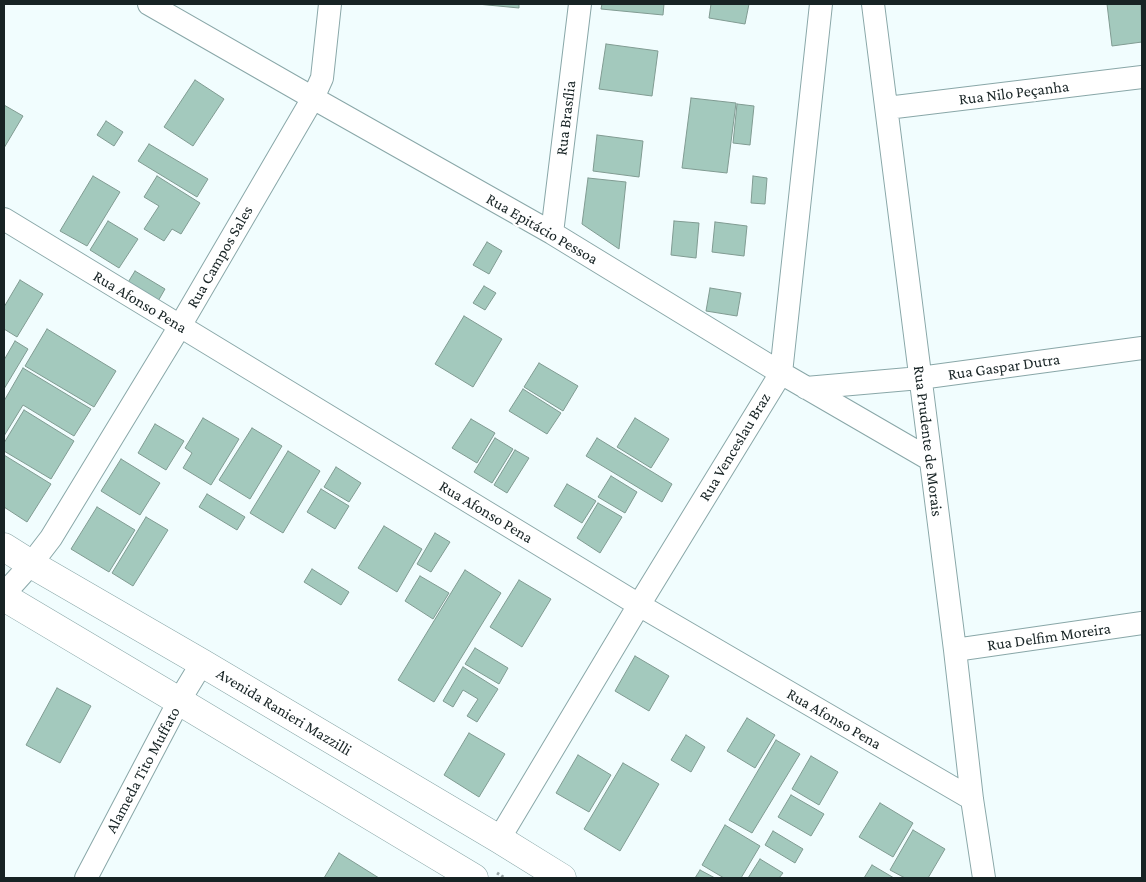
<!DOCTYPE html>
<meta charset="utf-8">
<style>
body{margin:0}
#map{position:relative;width:1146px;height:882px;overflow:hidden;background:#f1fdfe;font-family:"Crimson Pro",serif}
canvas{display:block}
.frame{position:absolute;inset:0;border:5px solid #172324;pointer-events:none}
</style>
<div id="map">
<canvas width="1146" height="882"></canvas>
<div class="frame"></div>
</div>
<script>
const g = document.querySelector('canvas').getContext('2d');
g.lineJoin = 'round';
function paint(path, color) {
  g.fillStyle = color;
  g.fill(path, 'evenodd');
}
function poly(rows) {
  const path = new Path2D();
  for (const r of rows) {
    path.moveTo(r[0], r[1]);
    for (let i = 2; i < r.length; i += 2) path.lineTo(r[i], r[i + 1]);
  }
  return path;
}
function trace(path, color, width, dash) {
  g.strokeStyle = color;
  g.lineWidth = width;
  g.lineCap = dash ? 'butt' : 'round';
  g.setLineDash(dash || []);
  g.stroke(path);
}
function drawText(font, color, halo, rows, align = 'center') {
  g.font = font + ' "Crimson Pro",serif';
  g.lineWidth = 5;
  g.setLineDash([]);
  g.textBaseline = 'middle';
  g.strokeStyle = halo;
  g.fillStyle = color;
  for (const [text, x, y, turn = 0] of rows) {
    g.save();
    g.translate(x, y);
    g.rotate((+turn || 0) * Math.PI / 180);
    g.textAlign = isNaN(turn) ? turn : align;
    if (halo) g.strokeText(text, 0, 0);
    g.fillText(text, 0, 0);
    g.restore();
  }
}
const building = poly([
 [477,4,519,4,519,8,477,4],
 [602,4,664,4,663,15,601,9,602,4],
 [711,4,749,4,745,24,709,18,711,4],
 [1107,4,1141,4,1142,42,1112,46,1107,4],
 [606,44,658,51,652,96,599,89,606,44],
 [195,80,224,99,193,146,164,127,195,80],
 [691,98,736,103,727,173,682,168,691,98],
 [737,104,754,106,750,145,733,143,737,104],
 [4,105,23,116,4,148,4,105],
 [106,121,123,132,114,146,97,135,106,121],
 [597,135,643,141,639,177,593,171,597,135],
 [149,144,208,179,197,197,138,161,149,144],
 [93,176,120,192,87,246,60,231,93,176],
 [157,176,200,203,181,234,172,229,164,241,144,229,159,206,144,197,157,176],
 [753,176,767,178,765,204,751,203,753,176],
 [588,178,626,182,619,249,582,224,588,178],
 [108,221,138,239,119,268,90,250,108,221],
 [674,221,699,223,696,258,671,255,674,221],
 [715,222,747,226,744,256,712,252,715,222],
 [487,242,502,251,489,274,473,265,487,242],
 [135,271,165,289,157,303,127,284,135,271],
 [20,280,43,294,17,337,4,329,4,307,20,280],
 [484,286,496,293,485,310,473,303,484,286],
 [710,288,741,293,737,316,706,311,710,288],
 [464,316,502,339,473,387,435,364,464,316],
 [47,329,116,371,94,407,25,366,47,329],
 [15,341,28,349,4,389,4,360,15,341],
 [539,363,578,386,563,411,524,387,539,363],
 [23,368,91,409,74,436,23,405,4,436,4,401,23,368],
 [523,389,561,413,547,434,509,411,523,389],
 [24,410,74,441,51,479,4,451,4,443,24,410],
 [203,418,239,439,211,485,183,468,192,453,185,448,203,418],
 [635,418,669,439,651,468,617,447,635,418],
 [471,419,495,433,477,463,452,448,471,419],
 [155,424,184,441,166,470,138,453,155,424],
 [252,428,282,446,250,499,219,480,252,428],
 [495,438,513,449,492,483,474,472,495,438],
 [597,438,672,484,662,502,586,456,597,438],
 [515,450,529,458,507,493,494,485,515,450],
 [288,451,320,471,283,533,250,513,288,451],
 [4,455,51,484,27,522,4,507,4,455],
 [121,459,160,483,140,515,101,491,121,459],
 [336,467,361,483,349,502,324,487,336,467],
 [611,476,637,492,625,513,598,497,611,476],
 [567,484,596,501,582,523,554,506,567,484],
 [321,489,349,506,335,529,307,512,321,489],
 [207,494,245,517,237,530,199,507,207,494],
 [598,503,622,517,600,553,577,538,598,503],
 [97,507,135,530,109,572,71,549,97,507],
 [146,517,168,530,133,586,112,573,146,517],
 [384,526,422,549,397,592,358,568,384,526],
 [435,533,450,542,431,572,417,564,435,533],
 [312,569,349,592,341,605,304,582,312,569],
 [465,570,501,593,434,702,398,680,465,570],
 [420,576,449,593,433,619,405,601,420,576],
 [519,580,551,599,522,647,490,627,519,580],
 [475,648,508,668,499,684,465,664,475,648],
 [635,656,669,676,649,711,615,691,635,656],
 [463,667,498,689,477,722,467,716,478,699,463,690,453,707,443,701,463,667],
 [57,688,91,706,60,763,26,745,57,688],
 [747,718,775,735,755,768,727,751,747,718],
 [469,733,505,754,479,797,444,775,469,733],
 [686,735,705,747,691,772,671,760,686,735],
 [776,740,800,754,752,833,729,820,776,740],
 [578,755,611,775,589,812,556,793,578,755],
 [811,756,838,772,819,805,792,789,811,756],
 [623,763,659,784,620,851,584,829,623,763],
 [791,795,824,814,811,836,778,817,791,795],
 [880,803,913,823,893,857,859,837,880,803],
 [725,825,760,846,741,878,724,878,702,865,725,825],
 [913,830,945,849,928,878,905,878,890,870,913,830],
 [773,831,803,849,795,863,765,845,773,831],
 [339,853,379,878,324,878,339,853],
 [760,859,783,873,779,878,748,878,760,859],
 [872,865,894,878,864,878,872,865],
 [700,870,715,878,695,878,700,870]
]);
paint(building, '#a3c9bd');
trace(building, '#809b92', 1);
const minor = poly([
 [149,4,313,98,552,233,781,373,931,460],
 [873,4,955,650,972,799,984,878],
 [887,108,1142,77],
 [4,219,639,605,972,799],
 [552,233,580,4],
 [806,388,920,378,1142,348],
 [4,594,31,564,51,538,180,326,313,98,322,78,330,4],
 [955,650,1142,623],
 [499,839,639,605,781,373,821,4],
 [86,878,179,701,202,663]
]);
const tertiary = poly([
 [4,547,31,564,202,663,499,839,562,878],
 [4,597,179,701,474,878]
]);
trace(minor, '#89a7a8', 24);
trace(tertiary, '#89a7a8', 29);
trace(poly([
 [497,873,505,878]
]), '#9aa6a7', 3, [2.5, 2.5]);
trace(minor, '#fff', 22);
trace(tertiary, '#fff', 28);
drawText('16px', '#172324', '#fff', [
 ["Rua Nilo Peçanha",1014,93,-7],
 ["Rua Brasília",566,118,-83],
 ["Rua Epitácio Pessoa",542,229,30],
 ["Rua Campos Sales",220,257,-60],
 ["Rua Afonso Pena",140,302,31],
 ["Rua Gaspar Dutra",1004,367,-8],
 ["Rua Prudente de Morais",928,441,83],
 ["Rua Venceslau Braz",735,447,-59],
 ["Rua Afonso Pena",486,512,31],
 ["Rua Delfim Moreira",1049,637,-8],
 ["Avenida Ranieri Mazzilli",284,712,31],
 ["Rua Afonso Pena",834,719,30],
 ["Alameda Tito Muffato",143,770,-62]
]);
</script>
